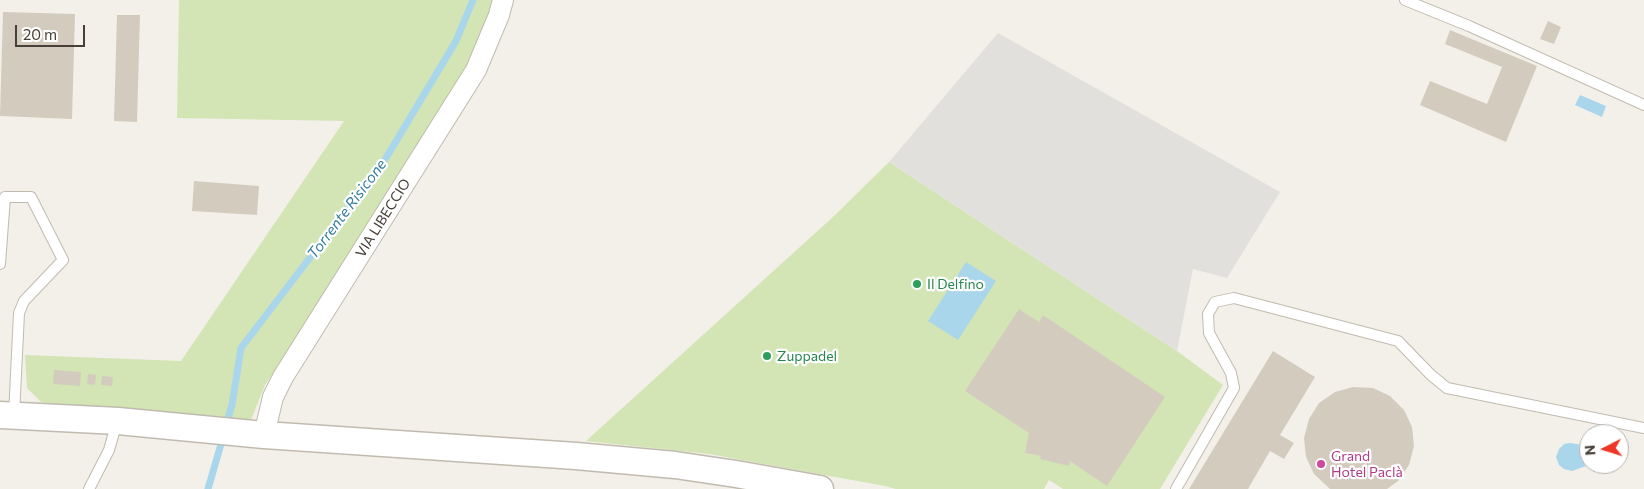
<!DOCTYPE html>
<meta charset="utf-8">
<style>
body{margin:0}
#map{position:relative;width:1644px;height:489px;overflow:hidden;background:#f3f0e9;font-family:Commissioner,sans-serif}
canvas{display:block}
.north{position:absolute;left:1579px;top:424px;width:50px;height:50px;box-sizing:border-box;background:#fff;border:1px solid #b5b3af;border-radius:50%;rotate:265deg;font-size:14px;font-weight:700;line-height:20px;text-align:center;color:#474038}
.north::after{content:'';display:block;margin:auto;width:18px;height:22px;background:#ec3727;clip-path:polygon(50% 0,100% 100%,50% 72%,0 100%)}
.scale{position:absolute;left:15px;top:25px;width:70px;height:22px;box-sizing:border-box;border:2px solid #474038;border-top:0;padding-left:6px;font-size:15px;line-height:18px;white-space:nowrap;color:#474038;-webkit-text-stroke:4px #fff;paint-order:stroke}
</style>
<div id="map">
<canvas width="1644" height="489"></canvas>
<div class="north">N</div>
<div class="scale">20 m</div>
</div>
<script>
const g = document.querySelector('canvas').getContext('2d');
g.lineJoin = 'round';
function paint(path, color) {
  g.fillStyle = color;
  g.fill(path, 'evenodd');
}
function poly(rows) {
  const path = new Path2D();
  for (const r of rows) {
    path.moveTo(r[0], r[1]);
    for (let i = 2; i < r.length; i += 2) path.lineTo(r[i], r[i + 1]);
  }
  return path;
}
function trace(path, color, width, dash) {
  g.strokeStyle = color;
  g.lineWidth = width;
  g.lineCap = dash ? 'butt' : 'round';
  g.setLineDash(dash || []);
  g.stroke(path);
}
function drawText(font, color, halo, rows, align = 'center') {
  g.font = font + ' Commissioner,sans-serif';
  g.lineWidth = 4.5;
  g.setLineDash([]);
  g.textBaseline = 'middle';
  g.strokeStyle = halo;
  g.fillStyle = color;
  for (const [text, x, y, turn = 0] of rows) {
    g.save();
    g.translate(x, y);
    g.rotate((+turn || 0) * Math.PI / 180);
    g.textAlign = isNaN(turn) ? turn : align;
    if (halo) g.strokeText(text, 0, 0);
    g.fillText(text, 0, 0);
    g.restore();
  }
}
paint(poly([
 [179,0,494,0,465,70,289,350,265,385,251,420,51,405,41,402,27,388,25,355,181,361,344,121,177,118],
 [889,162,1177,351,1223,385,1160,489,1063,489,1049,480,1044,489,896,489,885,486,709,454,586,441,834,216]
]), '#d3e5b5');
paint(poly([
 [998,33,1280,192,1227,278,1193,269,1177,351,889,162]
]), '#e2e0dd');
paint(poly([
 [1580,95,1606,106,1602,117,1575,105],
 [966,262,996,281,958,340,928,321],
 [1570,443,1589,446,1589,464,1592,464,1572,471,1564,469,1559,465,1556,457,1559,449,1564,444]
]), '#aad6ec');
trace(poly([
 [228,418,232,405,241,348,386,158,456,41,473,0],
 [208,489,221,444]
]), '#aad6ec', 7);
paint(poly([
 [3,12,75,14,72,119,0,116],
 [117,15,140,15,137,122,114,121],
 [1548,21,1561,27,1554,44,1540,39],
 [1450,30,1537,66,1506,142,1420,105,1430,81,1487,104,1502,67,1445,44],
 [194,181,259,186,257,215,192,211],
 [1019,309,1039,322,1043,315,1165,397,1107,486,1070,461,1069,466,1040,459,1041,456,1025,453,1029,433,965,391],
 [1273,351,1315,377,1280,435,1294,443,1284,459,1270,451,1248,489,1189,489],
 [54,370,81,372,80,386,53,384],
 [88,374,96,375,95,385,87,384],
 [102,376,113,377,112,386,101,385],
 [1353,387,1373,388,1390,396,1404,410,1412,427,1414,446,1409,465,1398,481,1387,489,1330,489,1314,474,1306,457,1304,438,1309,419,1319,403,1335,392]
]), '#d4cbbf');
const service = poly([
 [1405,0,1469,26,1644,105],
 [0,264,5,197,31,197,63,260,24,301,19,313,14,415],
 [89,489,109,450,117,422],
 [1176,489,1234,388,1231,373,1209,333,1208,314,1215,302,1234,298,1398,341,1431,375,1447,388,1644,428]
]);
const minor = poly([
 [264,435,273,397,283,377,476,70,499,15,503,0]
]);
const tertiary = poly([
 [0,415,118,421,264,435,576,456,675,465,736,474,820,489]
]);
trace(service, '#c1baaf', 12);
trace(minor, '#c1baaf', 22);
trace(tertiary, '#c1baaf', 29);
trace(service, '#fff', 10);
trace(minor, '#fff', 20);
trace(tertiary, '#fff', 26);
for (const [x, y, r, color] of [
 [917,284,5,"#2e9e5b"],
 [767,356,5,"#2e9e5b"],
 [1321,464,5,"#d1479c"]
]) {
  const dot = new Path2D();
  dot.arc(x, y, r, 0, 2 * Math.PI);
  g.fillStyle = color;
  g.fill(dot);
  trace(dot, '#fff', 2);
}
drawText('14px', '#474038', '#fff', [
 ["VIA LIBECCIO",383,218,-58]
]);
drawText('14px', '#27864d', '#fff', [
 ["Il Delfino",927,284],
 ["Zuppadel",777,356]
], 'left');
drawText('14px', '#b23c85', '#fff', [
 ["Grand",1331,456],
 ["Hotel Paclà",1331,472]
], 'left');
drawText('italic 15px', '#357da4', '#fff', [
 ["Torrente Risicone",347,209,-53]
]);
</script>
